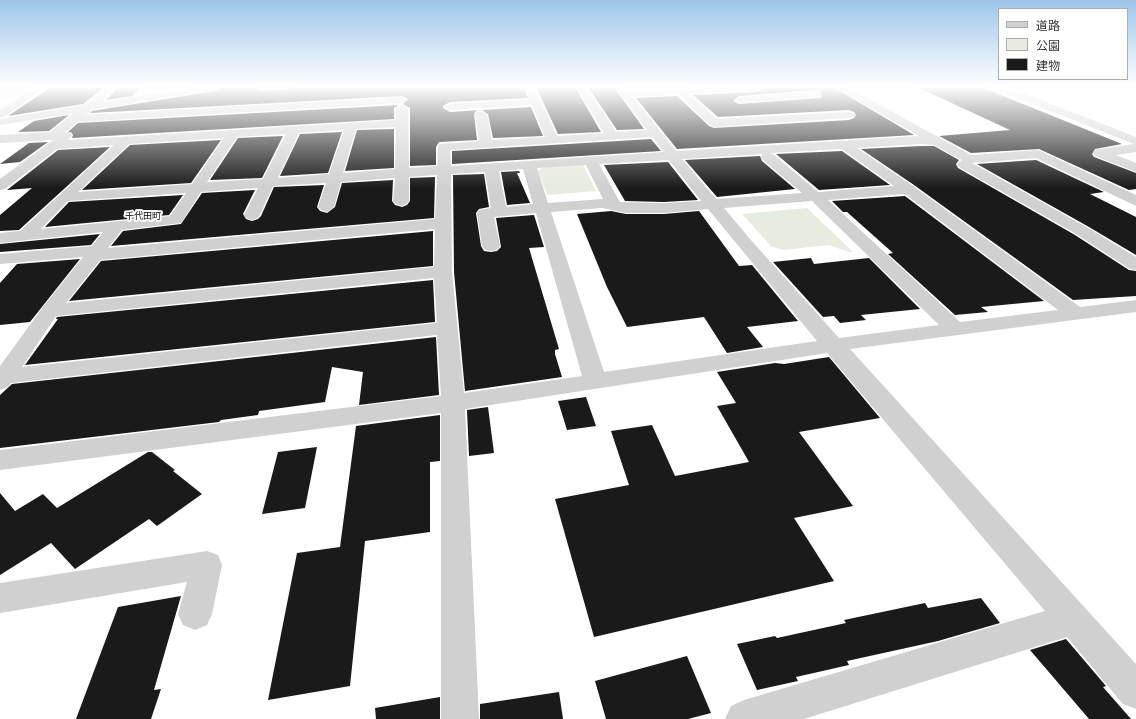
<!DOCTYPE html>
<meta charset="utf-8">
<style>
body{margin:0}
#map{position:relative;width:1136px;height:719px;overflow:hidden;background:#fff;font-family:Inter,"Noto Sans JP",sans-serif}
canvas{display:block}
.legend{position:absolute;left:998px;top:8px;width:130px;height:72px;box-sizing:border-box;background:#fff;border:1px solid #adadad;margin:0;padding:5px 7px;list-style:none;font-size:12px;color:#333}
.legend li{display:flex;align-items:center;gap:8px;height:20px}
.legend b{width:20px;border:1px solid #adadad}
</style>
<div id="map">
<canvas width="1136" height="719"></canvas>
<ul class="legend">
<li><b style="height:5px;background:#d0d0d0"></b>道路</li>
<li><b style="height:11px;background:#e6ecdf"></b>公園</li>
<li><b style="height:11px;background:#1a1a1a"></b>建物</li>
</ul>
</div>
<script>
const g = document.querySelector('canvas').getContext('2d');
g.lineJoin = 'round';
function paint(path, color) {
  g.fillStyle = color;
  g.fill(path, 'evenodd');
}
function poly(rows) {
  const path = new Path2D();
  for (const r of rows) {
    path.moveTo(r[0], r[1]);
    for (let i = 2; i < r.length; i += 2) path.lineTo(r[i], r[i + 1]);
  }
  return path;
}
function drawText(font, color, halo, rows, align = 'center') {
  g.font = font + ' Inter,"Noto Sans JP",sans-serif';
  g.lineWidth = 4;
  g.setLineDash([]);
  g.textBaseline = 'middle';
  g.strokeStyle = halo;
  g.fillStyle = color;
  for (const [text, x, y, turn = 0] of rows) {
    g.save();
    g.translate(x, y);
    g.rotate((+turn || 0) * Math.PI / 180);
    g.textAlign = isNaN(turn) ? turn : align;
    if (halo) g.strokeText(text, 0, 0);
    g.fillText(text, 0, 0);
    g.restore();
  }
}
paint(poly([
 [0,87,39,87,26,95,0,98],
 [583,165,596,191,547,195,538,171,544,167],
 [807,208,853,252,849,252,829,245,783,250,771,246,742,214]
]), '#e6ecdf');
paint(poly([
 [81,131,83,131,83,133,53,135,51,134,53,133,81,131]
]), '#cfe2ee');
paint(poly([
 [51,87,105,87,83,104,8,116],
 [119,87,142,87,132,96,106,100],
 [227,87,255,87,260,91,308,87,528,87,525,90,528,98,450,102,443,106,443,108,450,112,480,110,476,111,474,114,477,140,439,142,436,147,436,165,410,166,410,108,403,104,408,99,402,96,90,113,92,111,214,91,220,88],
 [534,87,575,87,601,132,558,134,537,89],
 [588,87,614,87,644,129,617,130],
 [764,87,833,87,914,135,677,149,636,98,677,96,709,126,714,128,849,120,854,118,856,115,854,112,849,110,718,117,693,95,758,92],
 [816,90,821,92,822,96,820,98,739,104,733,101,739,96],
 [917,87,981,87,1122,144,1095,149,1092,154,1094,157,1136,173,1136,189,1129,190,1039,149,971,153,939,136,1010,130],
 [399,105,394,108,394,119,72,138,73,135,71,132,68,132,78,123],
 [531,107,543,136,493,138,488,114,482,110],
 [69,115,49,131,18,132,34,121],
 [394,129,394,168,345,171,357,130],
 [342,132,328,173,280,176,300,134],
 [283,136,262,178,210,180,238,138],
 [651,139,661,151,452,164,452,151],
 [221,140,191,183,82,190,130,145],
 [48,142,20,162,0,164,29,143],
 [921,146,934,146,959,160,956,164,958,168,1075,235,1129,270,1136,271,1136,296,1073,300,914,185,861,149],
 [110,147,19,230,0,231,0,215,32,188,7,190,58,150],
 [842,151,890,185,819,190,776,154],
 [760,156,762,161,795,189,717,197,685,160],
 [1036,160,1104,192,1090,194,1136,217,1136,255,1089,227,977,164],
 [668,162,698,200,664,202,625,201,604,165],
 [519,171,520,173,517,173,530,203,507,205,501,172],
 [484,174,489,207,479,209,476,213,481,246,484,251,491,252,497,251,501,247,496,218,534,215,544,247,529,248,559,349,555,350,555,354,562,377,465,391,454,272,453,175],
 [435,177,434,218,111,246,123,231,181,224,202,193,255,190,243,214,246,219,252,221,258,219,261,216,274,187,324,185,317,207,320,211,327,213,335,207,342,183,393,180,392,201,395,205,402,207,407,205,410,201,410,178],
 [183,195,169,215,45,227,69,202],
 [905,196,1044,301,981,307,988,312,955,315,888,254,893,253,847,212,843,212,832,201],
 [611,211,626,214,664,214,699,211,739,266,752,265,798,321,747,327,763,347,727,353,704,317,627,327,607,287,577,214],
 [433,231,433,266,69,301,101,261],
 [100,234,91,245,0,252,0,244],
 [811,258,814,264,869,258,920,309,861,315,866,320,840,323,834,316,823,317,773,262],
 [80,259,30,322,0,325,0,283,17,264],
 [433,280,435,322,25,365,58,319,56,319,57,317],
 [436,337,439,395,359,405,363,372,332,367,325,402,259,411,258,415,221,420,219,422,0,448,0,395,12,384],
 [829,357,880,418,799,432,853,506,794,518,834,581,594,637,555,499,629,485,611,431,652,425,675,476,749,462,717,406,736,403,717,372,775,363,784,364],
 [586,397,596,426,567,430,558,401],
 [488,407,494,453,469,456,467,410],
 [440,415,440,461,430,462,430,532,365,541,350,686,268,700,297,553,340,547,356,426],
 [317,447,305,508,262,514,278,452],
 [148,452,152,452,175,470,173,471,202,494,157,526,149,519,75,569,51,543,0,575,0,493,15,511,43,494,57,508],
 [181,596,154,690,161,689,151,719,76,719,118,607],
 [981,598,1000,623,938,641,847,661,849,665,796,677,798,681,757,690,737,644,775,636,777,638,846,623,844,620,925,603,928,608],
 [1066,639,1106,686,1103,687,1131,719,1089,719,1030,650],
 [687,656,711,713,688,719,606,719,595,681],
 [559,692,563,719,480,719,480,704],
 [440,697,440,719,376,719,375,708]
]), '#1a1a1a');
paint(poly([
 [35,87,47,87,4,117,0,118,0,110,35,87],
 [107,87,118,87,101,102,195,87,219,87,214,90,91,110,86,115,402,97,407,100,402,103,77,122,64,133,70,133,72,136,68,140,396,120,396,108,402,105,408,108,409,168,437,166,438,147,439,144,479,141,475,114,477,112,481,111,485,112,487,114,492,140,545,137,532,105,450,110,444,107,450,104,530,99,526,90,531,87,536,90,557,136,604,133,576,87,586,87,616,132,647,130,615,87,625,87,628,91,700,87,763,87,758,90,689,94,717,119,849,112,853,113,855,115,853,117,849,118,714,127,710,125,678,94,633,97,676,151,919,136,834,87,847,87,971,155,1038,150,1136,195,1136,206,1036,158,972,163,1088,228,1136,257,1136,270,1130,269,1076,234,959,167,957,164,962,160,934,145,921,144,857,148,913,186,1080,307,1136,300,1136,312,850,349,1136,664,1136,709,1123,704,1067,637,804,719,725,719,731,706,744,700,1045,611,827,353,465,409,479,719,441,719,441,413,0,470,0,450,441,396,437,335,11,383,8,387,0,390,0,366,43,307,83,257,0,264,0,254,92,246,103,232,0,243,0,233,20,231,114,145,57,149,5,189,0,190,0,179,53,140,0,143,0,135,50,132,74,113,0,125,0,119,84,105,107,87],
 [396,127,395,169,343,173,356,129,396,127],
 [344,130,329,174,278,178,299,133,344,130],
 [286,134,263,179,207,182,237,137,286,134],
 [652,137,664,152,451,166,450,150,652,137],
 [224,138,192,184,78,192,129,144,224,138],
 [842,149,894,186,818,192,773,154,769,153,842,149],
 [763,154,761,157,763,160,802,193,716,199,682,159,766,154,763,154],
 [669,160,701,201,664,203,620,202,599,164,669,160],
 [586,165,603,199,548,203,537,168,586,165],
 [523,169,533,204,506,207,499,171,523,169],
 [485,172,491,208,479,210,477,213,482,246,485,250,491,251,497,250,500,246,494,217,536,213,582,376,464,393,452,272,451,174,485,172],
 [437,175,435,219,108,248,122,230,181,223,201,192,258,188,244,215,246,218,252,220,258,218,260,215,273,186,326,183,318,207,321,210,326,212,331,210,334,207,341,182,395,178,393,201,396,204,401,206,406,204,409,201,409,177,437,175],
 [186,193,170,216,41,229,68,201,186,193],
 [905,194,1058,310,960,322,828,200,905,194],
 [812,201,939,325,839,338,750,239,724,208,812,201],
 [602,208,626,213,664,213,708,209,817,341,604,372,551,212,602,208],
 [435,229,434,267,66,303,100,260,435,229],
 [434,278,437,323,22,367,56,316,434,278],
 [994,87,1008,87,1136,137,1136,152,1116,155,1136,163,1136,172,1095,156,1093,153,1095,150,1100,149,1134,144,995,89,994,87],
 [816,92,820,93,821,95,820,97,739,103,734,100,739,97,816,92],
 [207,551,218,555,222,565,212,614,207,625,195,630,183,625,178,614,187,582,0,613,0,583,207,551]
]), '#d0d0d0');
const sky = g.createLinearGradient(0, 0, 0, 188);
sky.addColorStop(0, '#9ec6ea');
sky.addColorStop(0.46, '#fff');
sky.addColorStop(1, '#ffffff00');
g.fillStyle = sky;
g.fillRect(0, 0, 1136, 188);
drawText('9px', '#000', '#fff', [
 ["千代田町",143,216]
]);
</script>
